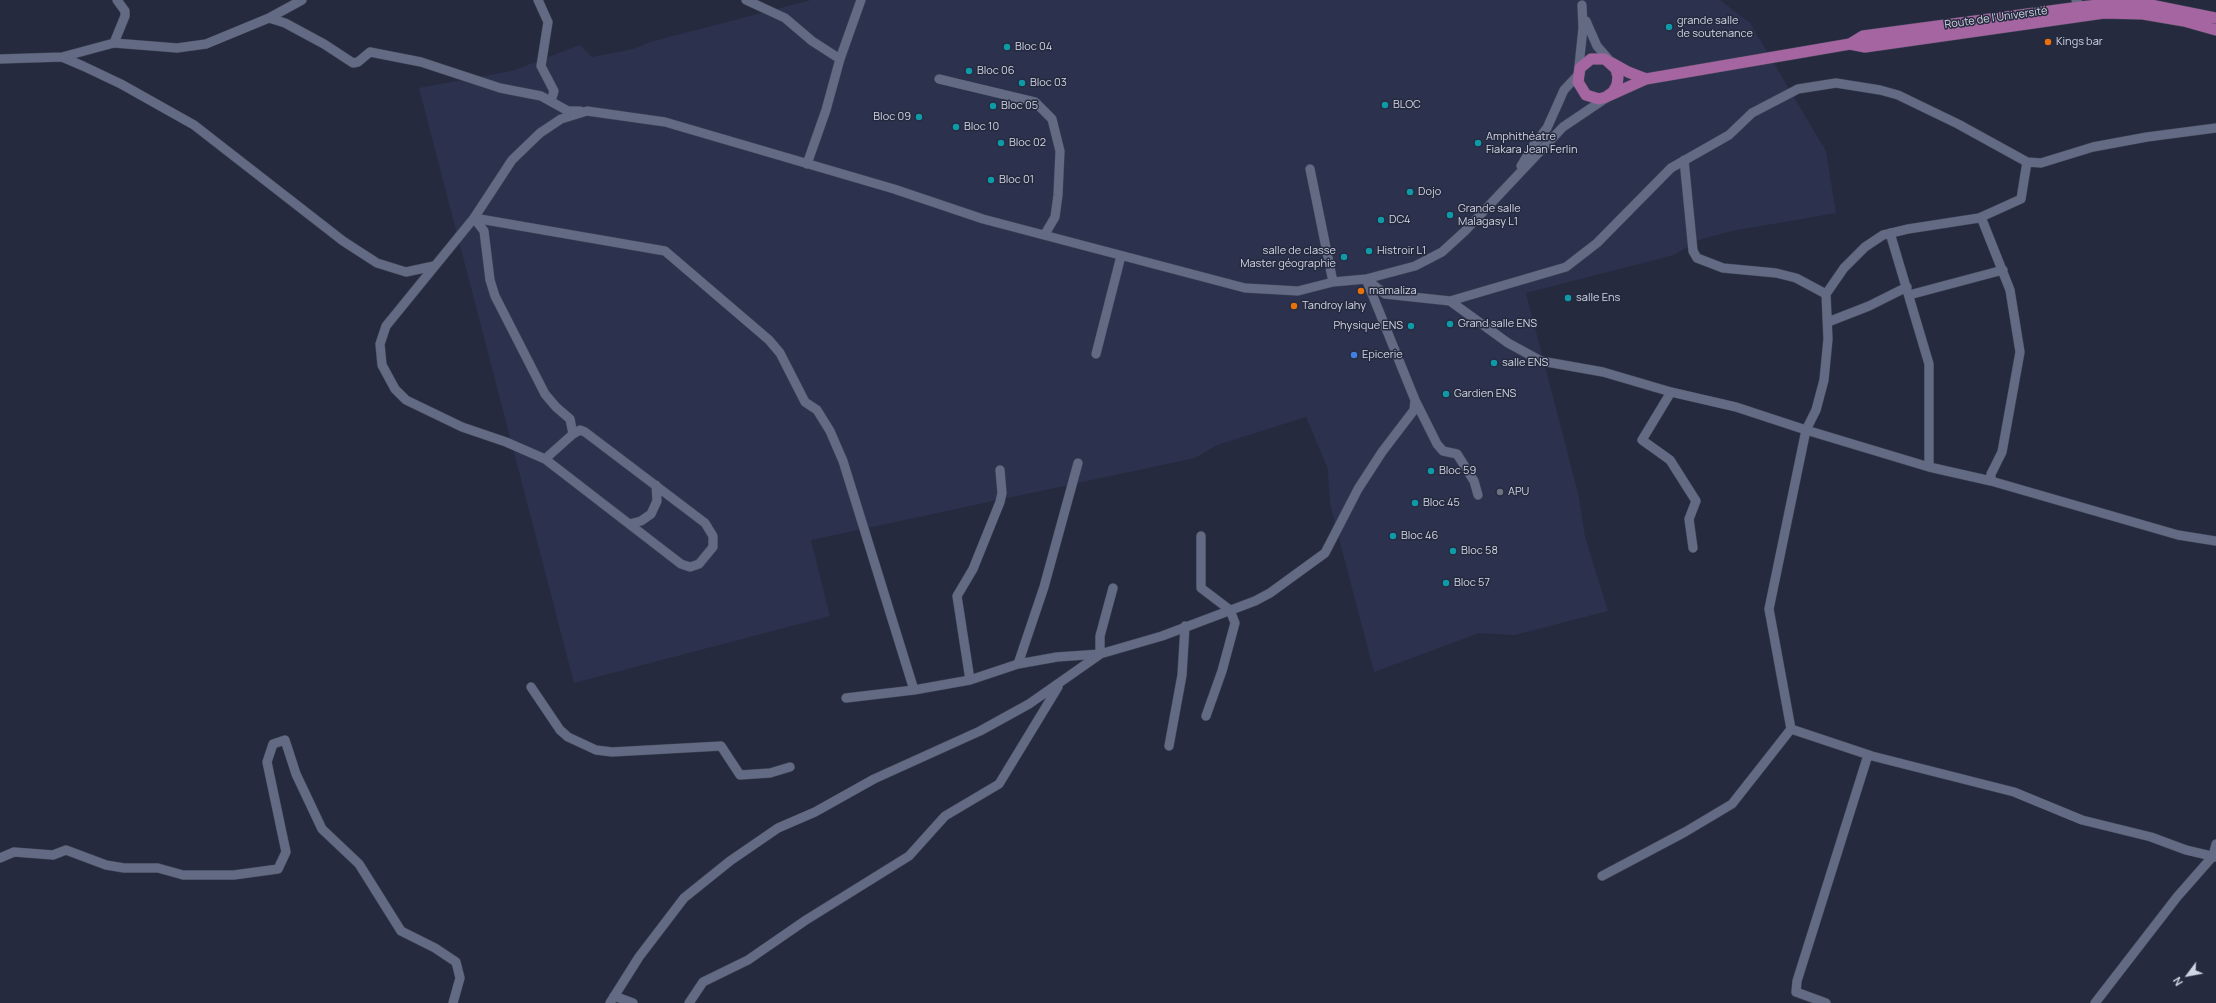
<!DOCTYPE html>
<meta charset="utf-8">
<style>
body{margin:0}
#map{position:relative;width:2216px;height:1003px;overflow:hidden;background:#252a3f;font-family:Manrope,sans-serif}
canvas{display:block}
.north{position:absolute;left:2168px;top:955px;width:40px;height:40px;-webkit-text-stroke:3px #252a3f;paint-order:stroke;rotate:238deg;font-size:11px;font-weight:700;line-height:16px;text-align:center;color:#d1d5e3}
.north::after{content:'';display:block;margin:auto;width:14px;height:18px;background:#d1d5e3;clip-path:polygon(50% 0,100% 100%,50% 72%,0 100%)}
</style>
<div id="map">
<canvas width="2216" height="1003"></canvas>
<div class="north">N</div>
</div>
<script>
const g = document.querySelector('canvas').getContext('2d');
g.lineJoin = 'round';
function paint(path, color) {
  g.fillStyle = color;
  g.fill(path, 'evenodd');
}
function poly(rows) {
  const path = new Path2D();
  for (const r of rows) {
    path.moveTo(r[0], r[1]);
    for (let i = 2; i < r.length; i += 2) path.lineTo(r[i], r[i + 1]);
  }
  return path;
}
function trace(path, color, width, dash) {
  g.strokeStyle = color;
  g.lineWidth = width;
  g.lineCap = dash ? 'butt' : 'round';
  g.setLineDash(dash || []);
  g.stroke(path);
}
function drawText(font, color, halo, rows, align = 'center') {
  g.font = font + ' Manrope,sans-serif';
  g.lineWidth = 3;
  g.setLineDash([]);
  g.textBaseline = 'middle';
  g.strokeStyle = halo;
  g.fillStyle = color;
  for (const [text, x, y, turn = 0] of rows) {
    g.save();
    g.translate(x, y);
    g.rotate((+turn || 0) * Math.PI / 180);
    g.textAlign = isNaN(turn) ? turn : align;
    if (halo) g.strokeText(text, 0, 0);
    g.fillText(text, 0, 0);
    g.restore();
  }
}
paint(poly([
 [811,0,1720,0,1750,23,1826,151,1836,213,1732,231,1699,240,1674,255,1526,293,1579,497,1585,537,1608,611,1515,635,1479,633,1374,672,1330,504,1328,469,1306,417,1217,445,1195,458,811,540,830,616,574,683,419,88,512,71,580,45,592,57,633,49,650,42]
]), '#2c324d');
const minor = poly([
 [538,0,548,22,541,66,554,91,551,101],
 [746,0,785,18,812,41,840,59],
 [2076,0,2080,7],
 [269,18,285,23,324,44,353,63,358,62,370,52,421,62,500,88,541,96,568,111,580,111],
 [1586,21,1597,46,1611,62],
 [114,43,125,16,125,11,117,0],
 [62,57,114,43,177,48,206,44,269,18,302,0],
 [0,59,62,57,83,66,121,84,194,125,343,241,377,263,406,272,434,266],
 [939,79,1035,102,1052,119,1060,151,1058,195,1055,217,1045,234],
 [1684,160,1693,251,1697,258,1723,268,1776,273,1796,278,1826,294,1844,268,1865,247,1883,235,1908,229,1979,218,2021,199,2027,162],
 [807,164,826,110,840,59,861,0],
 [1521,166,1533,146,1547,128,1564,90,1578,75,1583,28,1582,5],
 [1310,169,1333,282],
 [1981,217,2010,290,2020,352,2002,452,1991,474,1991,481],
 [474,218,665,251,769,340,780,353,805,402,817,410,830,431,843,461,914,690,846,698],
 [474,218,484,231,490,280,495,296,545,394,556,407,570,419,573,434],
 [1890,233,1929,364,1929,467],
 [1366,279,1385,294,1450,301,1508,343,1541,361,1603,372,1671,392,1736,407,1806,430,1929,467,1991,481,2178,535,2216,541],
 [1909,295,2003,270],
 [1450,301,1566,267,1597,243,1671,168,1729,135,1752,113,1798,89,1836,83,1880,90,1898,95,1958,124,2027,162,2041,163,2093,147,2147,137,2216,128],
 [1828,322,1869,306,1907,287],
 [1096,354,1121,256],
 [1671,392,1642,440,1670,460,1696,501,1689,519,1693,548],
 [1415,400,1437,444,1443,451,1457,454,1474,481,1478,495],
 [545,459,573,434,580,430,585,432,705,523,713,536,713,547,699,564,690,567,681,564,545,459,506,442,462,427,406,400,395,389,382,365,380,344,386,326,474,218,512,160,540,133,561,119,587,111,665,122,894,189,983,219,1245,288,1298,291,1333,282,1366,279,1415,266,1442,252,1465,231,1563,127,1606,98],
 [629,524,641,521,651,514,657,501,656,485],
 [1201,536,1201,588,1230,610,1235,623,1222,671,1206,716],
 [1100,654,1100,636,1113,588],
 [1018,664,1044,587,1078,463],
 [970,680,957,596,973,569,1000,502,1002,493,1000,470],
 [531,687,560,730,568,737,596,750,612,752,721,746,740,775,770,773,790,767],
 [914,690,970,680,1018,664,1057,657,1100,654,1162,636,1255,601,1270,593,1325,553,1358,489,1382,452,1414,410,1415,400,1366,279],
 [1791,729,1769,609,1806,430,1816,410,1824,380,1828,339,1826,294],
 [1169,746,1182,675,1185,626],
 [0,858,14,852,53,855,66,850,106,865,124,868,158,868,183,875,234,875,278,869,286,852,267,762,273,744,285,740,296,774,322,829,359,864,401,931,435,948,456,962,460,978,453,1003],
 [1602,876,1685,832,1732,804,1791,729,1872,756,2014,792,2082,820,2151,837,2186,850,2216,857],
 [614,996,633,1003],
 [610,1003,639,957,684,898,730,861,778,828,815,812,874,779,980,731,1029,704,1099,655],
 [689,1003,703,982,748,960,806,920,909,856,945,816,999,784,1058,687],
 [1826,1003,1796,992,1797,981,1868,755],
 [2095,1003,2177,897,2213,856,2216,844]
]);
const major = poly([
 [1850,44,1865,47,2104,13,2143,14,2184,21,2216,30],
 [1612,63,1628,72,1646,79],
 [1606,97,1613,92,1617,85,1618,77,1616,69,1605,59,1591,59,1580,68,1578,82,1586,95,1599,99,1606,97,1646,79,1850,44,1863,36,2080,7,2107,4,2146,4,2216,18]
]);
trace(minor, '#414556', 10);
trace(major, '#414556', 12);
trace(minor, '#636a83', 9);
trace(major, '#a565a1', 11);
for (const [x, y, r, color] of [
 [1669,27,4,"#0f9aa8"],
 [2048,42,4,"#e8710a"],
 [1007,47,4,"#0f9aa8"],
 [969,71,4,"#0f9aa8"],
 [1022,83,4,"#0f9aa8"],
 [1385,105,4,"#0f9aa8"],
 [993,106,4,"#0f9aa8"],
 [919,117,4,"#0f9aa8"],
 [956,127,4,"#0f9aa8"],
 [1001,143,4,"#0f9aa8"],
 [1478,143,4,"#0f9aa8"],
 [991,180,4,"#0f9aa8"],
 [1410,192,4,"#0f9aa8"],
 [1450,215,4,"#0f9aa8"],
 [1381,220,4,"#0f9aa8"],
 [1369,251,4,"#0f9aa8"],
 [1344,257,4,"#0f9aa8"],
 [1361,291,4,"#e8710a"],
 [1568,298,4,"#0f9aa8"],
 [1294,306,4,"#e8710a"],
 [1450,324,4,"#0f9aa8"],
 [1411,326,4,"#0f9aa8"],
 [1354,355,4,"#3f7fe0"],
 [1494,363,4,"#0f9aa8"],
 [1446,394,4,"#0f9aa8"],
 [1431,471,4,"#0f9aa8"],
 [1500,492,4,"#6b7280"],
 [1415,503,4,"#0f9aa8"],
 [1393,536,4,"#0f9aa8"],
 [1453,551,4,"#0f9aa8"],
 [1446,583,4,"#0f9aa8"]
]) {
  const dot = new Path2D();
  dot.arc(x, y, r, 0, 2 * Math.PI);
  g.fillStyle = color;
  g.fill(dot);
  trace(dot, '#252a3f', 1.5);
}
drawText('11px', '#d1d5e3', '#252a3f', [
 ["Route de l'Université",1996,18,-8]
]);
drawText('11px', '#d1d5e3', '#252a3f', [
 ["grande salle",1677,21],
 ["de soutenance",1677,34],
 ["Kings bar",2056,42],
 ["Bloc 04",1015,47],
 ["Bloc 06",977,71],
 ["Bloc 03",1030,83],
 ["BLOC",1393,105],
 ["Bloc 05",1001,106],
 ["Bloc 09",911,117,"right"],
 ["Bloc 10",964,127],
 ["Amphithéatre",1486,137],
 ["Fiakara Jean Ferlin",1486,150],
 ["Bloc 02",1009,143],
 ["Bloc 01",999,180],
 ["Dojo",1418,192],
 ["Grande salle",1458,209],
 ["Malagasy L1",1458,222],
 ["DC4",1389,220],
 ["salle de classe",1336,251,"right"],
 ["Master géographie",1336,264,"right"],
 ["Histroir L1",1377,251],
 ["mamaliza",1369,291],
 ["salle Ens",1576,298],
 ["Tandroy lahy",1302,306],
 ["Grand salle ENS",1458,324],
 ["Physique ENS",1403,326,"right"],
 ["Epicerie",1362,355],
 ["salle ENS",1502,363],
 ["Gardien ENS",1454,394],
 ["Bloc 59",1439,471],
 ["APU",1508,492],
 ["Bloc 45",1423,503],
 ["Bloc 46",1401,536],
 ["Bloc 58",1461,551],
 ["Bloc 57",1454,583]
], 'left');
</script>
